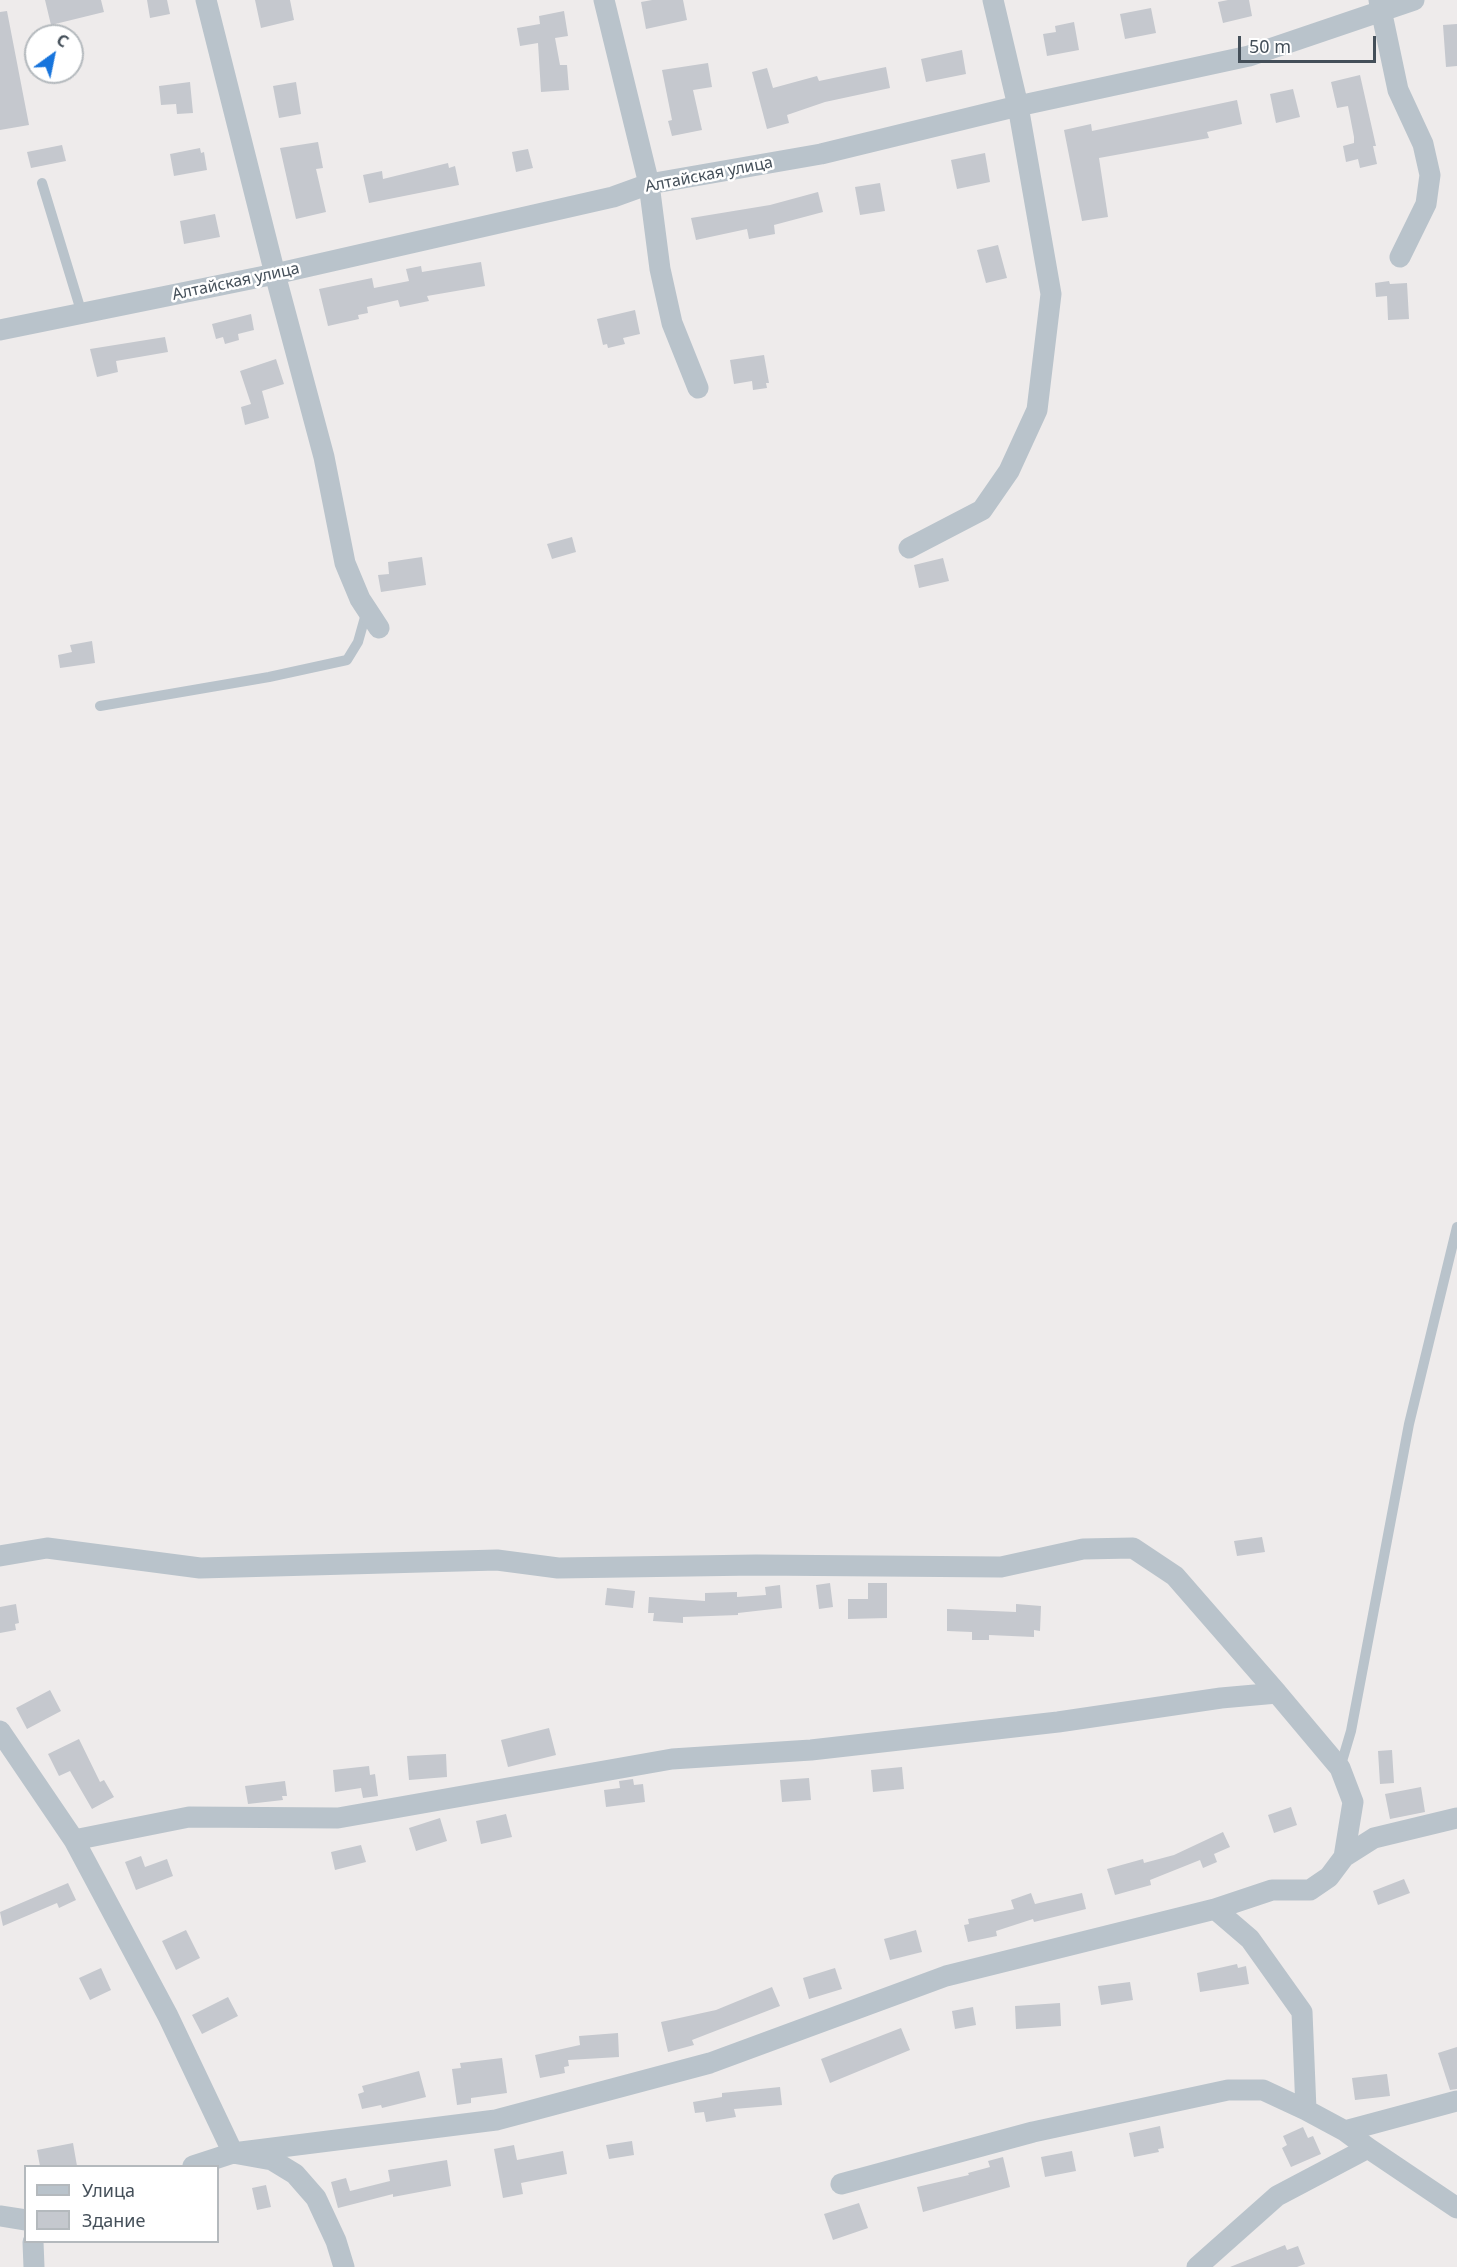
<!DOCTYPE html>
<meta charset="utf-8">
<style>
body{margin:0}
#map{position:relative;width:1457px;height:2267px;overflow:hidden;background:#eeebeb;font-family:"Noto Sans",sans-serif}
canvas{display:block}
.legend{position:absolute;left:24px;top:2165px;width:195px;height:78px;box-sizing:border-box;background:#fff;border:2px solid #b4b9bd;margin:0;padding:8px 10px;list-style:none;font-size:18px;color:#444f59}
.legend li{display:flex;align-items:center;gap:12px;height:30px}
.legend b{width:30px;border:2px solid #b4b9bd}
.north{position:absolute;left:24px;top:24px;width:60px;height:60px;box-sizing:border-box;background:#fff;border:2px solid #b4b9bd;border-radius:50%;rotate:33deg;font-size:16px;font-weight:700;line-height:24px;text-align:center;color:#444f59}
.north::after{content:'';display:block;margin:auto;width:21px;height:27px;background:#1774dc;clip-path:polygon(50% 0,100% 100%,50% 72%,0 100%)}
.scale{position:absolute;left:1238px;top:36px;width:138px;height:27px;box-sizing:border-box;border:3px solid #444f59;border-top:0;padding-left:8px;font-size:18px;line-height:21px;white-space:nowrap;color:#444f59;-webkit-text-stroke:4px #fff;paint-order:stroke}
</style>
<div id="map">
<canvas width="1457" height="2267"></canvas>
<ul class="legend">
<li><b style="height:8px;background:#b9c3cb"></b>Улица</li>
<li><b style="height:16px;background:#c5c8ce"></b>Здание</li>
</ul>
<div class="north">С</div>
<div class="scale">50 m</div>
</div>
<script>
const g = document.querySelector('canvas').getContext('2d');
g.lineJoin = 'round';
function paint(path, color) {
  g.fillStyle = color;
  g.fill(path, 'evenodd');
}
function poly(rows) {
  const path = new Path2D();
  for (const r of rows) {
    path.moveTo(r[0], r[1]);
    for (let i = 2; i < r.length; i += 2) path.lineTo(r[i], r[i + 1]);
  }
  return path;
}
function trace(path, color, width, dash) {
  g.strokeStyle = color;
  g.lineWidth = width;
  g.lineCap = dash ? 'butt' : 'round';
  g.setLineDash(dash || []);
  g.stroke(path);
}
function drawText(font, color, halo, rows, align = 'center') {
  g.font = font + ' "Noto Sans",sans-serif';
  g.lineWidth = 5;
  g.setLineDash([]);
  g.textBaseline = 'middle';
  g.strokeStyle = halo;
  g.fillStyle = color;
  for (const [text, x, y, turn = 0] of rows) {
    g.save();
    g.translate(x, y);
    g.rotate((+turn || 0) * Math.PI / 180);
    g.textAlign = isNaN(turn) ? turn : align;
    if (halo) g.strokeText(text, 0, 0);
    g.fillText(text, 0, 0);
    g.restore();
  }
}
paint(poly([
 [45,0,101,0,104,12,51,25],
 [147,0,167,0,170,14,150,18],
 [255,0,290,0,294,20,261,28],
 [652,0,683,0,687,20,646,29,641,2],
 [1228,0,1249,0,1252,16,1223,23,1218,2],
 [1151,8,1156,33,1125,39,1120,14],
 [7,11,29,125,0,130,0,12],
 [564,11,568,36,555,38,560,65,567,65,569,90,541,92,538,43,520,46,517,28,540,24,539,16],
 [1074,22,1079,50,1047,56,1043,34,1056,32,1055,26],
 [1457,24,1457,66,1446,67,1443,25],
 [962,50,966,74,926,82,921,59],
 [708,63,712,87,693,90,702,130,672,136,668,121,672,120,662,70],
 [886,67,890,88,825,102,787,115,789,123,767,129,752,72,767,68,773,88,817,76,819,81],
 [1360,75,1376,146,1373,146,1377,164,1360,168,1358,159,1346,162,1343,146,1354,143,1354,137,1348,106,1337,108,1331,82],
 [190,82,193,113,177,114,176,104,161,105,159,86],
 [296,82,301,114,279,118,273,86],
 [1293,89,1300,117,1276,123,1270,94],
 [1237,100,1242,124,1207,132,1209,138,1099,158,1108,217,1082,221,1064,130,1091,124,1092,131],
 [318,142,323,168,316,169,326,212,296,219,280,148],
 [62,145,66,161,31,168,27,152],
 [200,148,201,153,204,152,207,170,174,176,170,154],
 [528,149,533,168,516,172,512,152],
 [985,153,990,182,957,189,951,160],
 [448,163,449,168,455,166,459,185,369,203,363,175,382,171,383,179],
 [880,183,885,211,860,215,855,187],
 [818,192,823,212,774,225,775,234,749,239,747,229,696,240,691,218,770,205],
 [215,214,220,237,184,244,180,221],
 [998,245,1007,278,986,283,977,250],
 [481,262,485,286,427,296,429,301,400,307,398,300,367,307,368,313,358,315,359,319,328,326,319,289,372,278,374,288,409,281,406,269,421,266,422,272],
 [1389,281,1390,284,1407,283,1409,319,1388,320,1387,296,1376,297,1375,283],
 [635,310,640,334,623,338,625,344,608,348,607,344,603,345,597,319],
 [251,314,254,330,238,334,239,340,225,344,223,337,216,339,212,324],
 [165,337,168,352,116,361,118,372,97,377,90,349],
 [764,355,769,383,766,383,767,388,753,390,752,381,734,384,730,360],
 [276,359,284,384,262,391,269,418,245,425,241,407,251,404,240,371],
 [572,537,576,552,552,559,547,544],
 [422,557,426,585,381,592,378,575,389,574,388,562],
 [943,558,949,581,919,588,914,565],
 [92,641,95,663,60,668,58,655,72,652,70,645],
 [1262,1537,1265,1552,1237,1556,1234,1541],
 [830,1583,833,1607,819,1609,816,1585],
 [868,1583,887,1583,887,1618,848,1619,848,1599,868,1599],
 [780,1585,782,1608,738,1613,738,1615,683,1617,683,1623,653,1621,654,1613,648,1613,649,1597,705,1601,705,1593,737,1592,737,1597,766,1595,765,1587],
 [607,1588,635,1591,633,1608,605,1605],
 [16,1604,19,1623,15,1624,16,1630,0,1633,0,1607],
 [1016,1604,1041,1606,1040,1631,1034,1630,1034,1637,989,1635,989,1640,972,1640,972,1632,947,1631,947,1609,1016,1612],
 [50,1690,61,1711,27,1729,16,1708],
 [549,1728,556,1755,508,1767,501,1740],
 [79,1739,100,1782,104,1780,114,1797,92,1809,70,1771,59,1776,48,1754],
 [1392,1750,1394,1783,1380,1784,1378,1751],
 [446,1754,447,1777,409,1780,407,1756],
 [369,1766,370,1775,375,1774,378,1796,363,1798,361,1788,335,1792,333,1770],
 [902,1767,904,1789,873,1792,871,1770],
 [809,1778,811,1800,782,1802,780,1780],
 [633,1779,634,1785,643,1784,645,1802,606,1807,604,1790,620,1788,619,1781],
 [285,1781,287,1796,282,1796,283,1800,248,1804,245,1786],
 [1421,1787,1425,1812,1390,1819,1385,1794],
 [1291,1807,1297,1825,1274,1833,1268,1815],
 [506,1814,512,1837,481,1844,476,1821],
 [440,1818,447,1841,416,1851,409,1828],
 [1223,1832,1230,1847,1214,1854,1217,1862,1203,1868,1200,1860,1150,1880,1151,1885,1115,1895,1107,1869,1143,1859,1144,1863,1174,1855],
 [361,1845,366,1862,335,1870,331,1852],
 [141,1856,145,1867,167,1859,173,1876,136,1890,125,1862],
 [1404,1879,1410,1893,1378,1905,1373,1891],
 [68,1883,76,1900,59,1908,57,1903,3,1926,0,1912],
 [1031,1893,1035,1904,1082,1893,1086,1909,1034,1922,1033,1919,996,1931,997,1936,968,1942,964,1925,969,1924,968,1919,1014,1909,1011,1900],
 [186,1930,200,1958,176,1970,162,1941],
 [916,1930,922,1952,890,1960,884,1939],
 [1237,1964,1238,1968,1246,1966,1249,1984,1200,1992,1197,1973],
 [101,1968,111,1990,90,2000,79,1978],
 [835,1968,842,1989,809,1999,803,1978],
 [1130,1982,1133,2000,1101,2005,1098,1986],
 [772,1987,780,2006,692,2040,694,2045,668,2052,661,2022,716,2010],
 [228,1997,238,2016,202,2034,192,2015],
 [1060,2003,1061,2026,1016,2029,1015,2006],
 [973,2007,976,2025,955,2029,952,2011],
 [901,2028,910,2050,830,2083,821,2059],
 [618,2033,619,2057,568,2060,569,2066,564,2067,565,2073,540,2078,535,2055,580,2045,579,2036],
 [1457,2047,1457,2089,1450,2090,1438,2053],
 [502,2058,507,2093,471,2098,471,2103,457,2105,452,2069,461,2068,460,2063],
 [419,2071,426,2097,382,2108,381,2105,362,2109,358,2094,364,2092,362,2086],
 [1387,2074,1390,2096,1355,2100,1352,2078],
 [780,2087,782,2105,734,2109,736,2117,706,2122,704,2112,695,2113,693,2102,722,2097,722,2093],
 [1160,2126,1164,2148,1158,2149,1159,2152,1134,2157,1129,2133],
 [1303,2127,1308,2138,1313,2136,1321,2154,1291,2167,1282,2148,1287,2145,1283,2136],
 [632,2141,634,2155,609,2159,606,2145],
 [73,2143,77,2166,40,2166,37,2150],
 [514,2145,517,2160,563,2151,567,2174,521,2183,523,2194,503,2198,494,2149],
 [1072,2151,1076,2171,1045,2177,1041,2157],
 [1003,2157,1010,2187,923,2212,917,2187,969,2175,968,2173,990,2167,988,2161],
 [447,2160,451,2186,393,2197,393,2194,338,2208,331,2182,346,2178,350,2191,390,2181,388,2170],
 [266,2185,271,2207,257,2210,252,2188],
 [859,2203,868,2228,833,2240,824,2214],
 [1285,2245,1287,2250,1298,2246,1305,2264,1297,2267,1230,2267]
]), '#c5c8ce');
trace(poly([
 [42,183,82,314],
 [100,706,269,677,347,660,358,642,367,610],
 [1340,1768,1351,1731,1409,1424,1457,1227]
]), '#b9c3cb', 10);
trace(poly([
 [206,0,275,274,324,457,345,563,360,599,379,628],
 [604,0,649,184,660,269,672,323,698,388],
 [1379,0,1398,90,1423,144,1430,175,1426,204,1400,257],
 [0,330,275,274,613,197,649,184,821,154,1018,106,1249,56,1414,0],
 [909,548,982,510,1009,471,1037,410,1051,294,1018,106,993,0],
 [0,1556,47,1548,200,1568,497,1560,558,1568,756,1565,1001,1567,1083,1549,1133,1548,1175,1576,1277,1693,1221,1698,1058,1722,811,1750,672,1759,338,1818,189,1817,74,1840],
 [1277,1693,1340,1768,1353,1802,1344,1857,1329,1877,1310,1890,1272,1890,1215,1909,1250,1939,1302,2012,1306,2110,1345,2131,1368,2148],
 [0,1731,74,1840,168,2016,233,2153,272,2160,295,2174,316,2198,336,2241,344,2267],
 [1344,1857,1374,1838,1457,1818],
 [1345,2131,1457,2101],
 [193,2166,233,2153,496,2120,710,2063,946,1976,1215,1909],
 [841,2184,1033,2132,1228,2090,1263,2090,1306,2110],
 [0,2216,26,2220],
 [33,2242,34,2267],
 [1197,2267,1277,2196,1368,2148,1457,2208]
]), '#b9c3cb', 21);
drawText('16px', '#444f59', '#fff', [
 ["Алтайская улица",709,175,-11],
 ["Алтайская улица",236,282,-12]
]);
</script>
